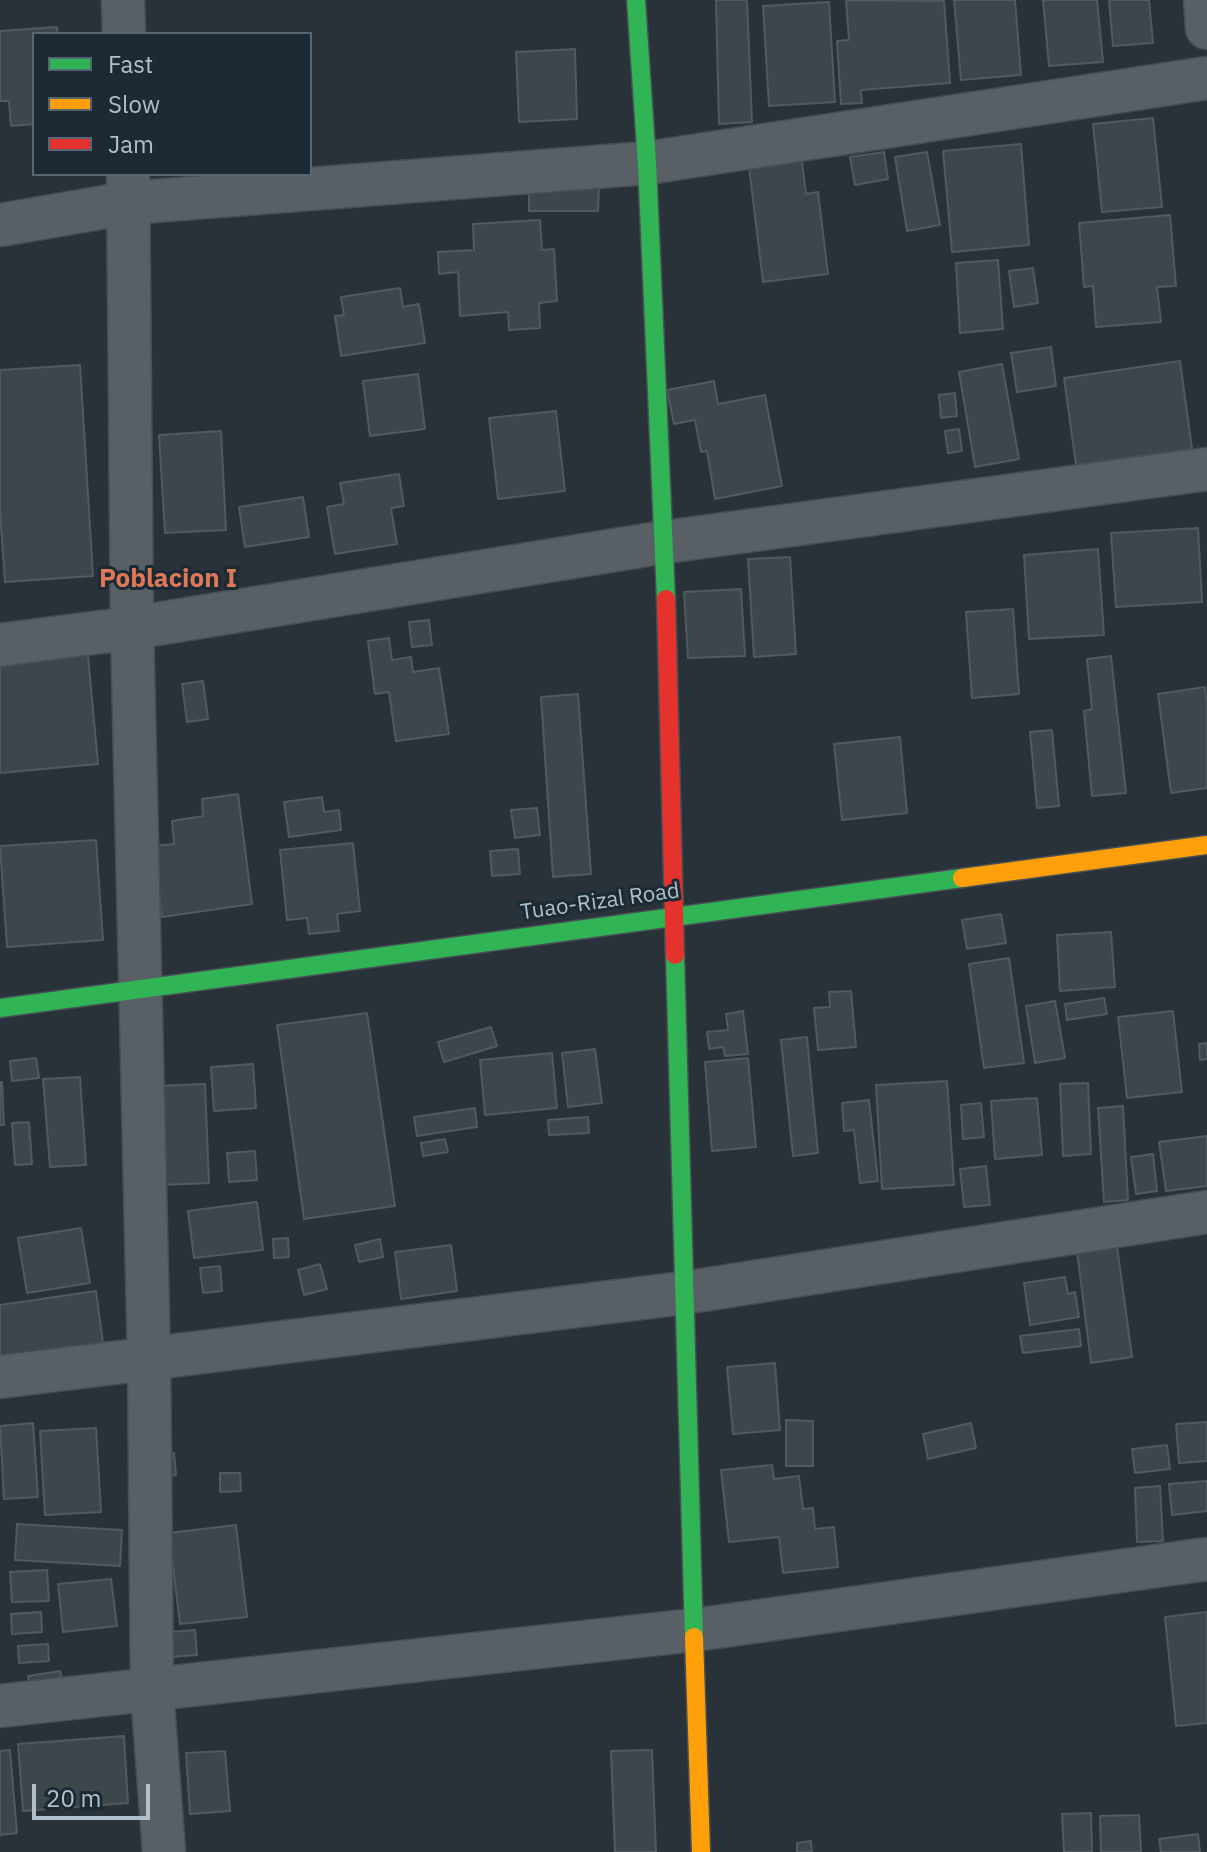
<!DOCTYPE html>
<style>
body{margin:0}
#map{position:relative;width:1207px;height:1852px;overflow:hidden;background:#283238;font-family:"IBM Plex Sans",sans-serif}
canvas{display:block}
.legend{position:absolute;left:32px;top:32px;width:280px;height:144px;box-sizing:border-box;background:#1b2a34;border:2px solid #576670;margin:0;padding:10px 14px;list-style:none;font-size:24px;color:#b1bfca}
.legend li{display:flex;align-items:center;gap:16px;height:40px}
.legend b{width:40px;border:2px solid #576670}
.scale{position:absolute;left:32px;top:1784px;width:118px;height:36px;box-sizing:border-box;border:4px solid #b1bfca;border-top:0;padding-left:10px;font-size:24px;line-height:28px;white-space:nowrap;color:#b1bfca;-webkit-text-stroke:6px #1b2a34;paint-order:stroke}
</style>
<div id="map">
<canvas width="1207" height="1852"></canvas>
<ul class="legend">
<li><b style="height:10px;background:#30b455"></b>Fast</li>
<li><b style="height:10px;background:#ff9f0a"></b>Slow</li>
<li><b style="height:10px;background:#e5322d"></b>Jam</li>
</ul>
<div class="scale">20 m</div>
</div>
<script>
const g = document.querySelector('canvas').getContext('2d');
g.lineJoin = 'round';
function paint(path, color) {
  g.fillStyle = color;
  g.fill(path, 'evenodd');
}
function poly(rows) {
  const path = new Path2D();
  for (const r of rows) {
    path.moveTo(r[0], r[1]);
    for (let i = 2; i < r.length; i += 2) path.lineTo(r[i], r[i + 1]);
  }
  return path;
}
function trace(path, color, width, dash) {
  g.strokeStyle = color;
  g.lineWidth = width;
  g.lineCap = dash ? 'butt' : 'round';
  g.setLineDash(dash || []);
  g.stroke(path);
}
function drawText(font, color, halo, rows, align = 'center') {
  g.font = font + ' "IBM Plex Sans",sans-serif';
  g.lineWidth = 6;
  g.setLineDash([]);
  g.textBaseline = 'middle';
  g.strokeStyle = halo;
  g.fillStyle = color;
  for (const [text, x, y, turn = 0] of rows) {
    g.save();
    g.translate(x, y);
    g.rotate((+turn || 0) * Math.PI / 180);
    g.textAlign = isNaN(turn) ? turn : align;
    if (halo) g.strokeText(text, 0, 0);
    g.fillText(text, 0, 0);
    g.restore();
  }
}
const building = poly([
 [716,0,747,0,752,122,719,124,716,0],
 [846,0,944,1,950,83,861,90,862,103,841,104,837,41,849,40,846,0],
 [954,0,1015,0,1021,75,961,80,954,0],
 [1043,0,1097,0,1103,62,1049,66,1043,0],
 [1109,0,1149,0,1153,43,1113,46,1109,0],
 [829,2,835,102,769,106,763,6,829,2],
 [57,27,58,34,34,34,34,124,11,126,9,101,0,101,0,31,57,27],
 [575,49,577,119,519,122,516,52,575,49],
 [1153,118,1162,207,1102,212,1093,124,1153,118],
 [1021,144,1029,245,952,252,943,151,1021,144],
 [884,152,888,179,855,185,850,157,884,152],
 [927,152,940,225,907,231,895,157,927,152],
 [802,161,806,194,818,192,828,274,763,282,749,167,802,161],
 [529,186,599,186,598,211,529,211,529,186],
 [1170,215,1176,286,1157,287,1161,322,1096,327,1093,286,1084,287,1079,223,1170,215],
 [540,220,542,250,554,249,557,301,539,303,540,328,509,330,508,312,460,316,458,272,439,274,438,252,474,250,473,224,540,220],
 [998,260,1003,329,960,333,956,263,998,260],
 [1033,268,1038,303,1014,307,1009,271,1033,268],
 [400,288,403,307,419,304,425,343,341,356,335,316,344,315,341,297,400,288],
 [1051,347,1056,386,1017,392,1011,353,1051,347],
 [1180,361,1192,449,1076,465,1064,378,1180,361],
 [1002,364,1019,459,975,467,959,372,1002,364],
 [80,365,93,576,5,582,0,511,0,370,80,365],
 [418,374,425,429,370,436,363,381,418,374],
 [714,381,718,404,765,395,782,486,715,499,707,451,701,452,695,420,674,424,667,390,714,381],
 [955,393,957,416,941,418,939,395,955,393],
 [556,411,565,491,498,499,489,418,556,411],
 [959,429,962,451,948,453,945,431,959,429],
 [221,431,226,530,165,533,159,435,221,431],
 [399,474,404,506,391,508,397,544,335,554,327,507,344,504,340,483,399,474],
 [303,497,309,537,245,547,239,507,303,497],
 [1198,528,1202,602,1116,607,1111,533,1198,528],
 [1098,549,1104,635,1029,639,1024,555,1098,549],
 [790,557,796,654,754,657,748,559,790,557],
 [741,589,745,656,688,658,684,592,741,589],
 [1013,609,1019,694,972,698,966,612,1013,609],
 [429,620,432,645,412,647,409,622,429,620],
 [389,638,392,660,411,657,413,672,439,668,449,734,396,741,389,692,375,694,368,641,389,638],
 [87,644,98,764,0,773,0,653,87,644],
 [1111,656,1126,793,1092,796,1084,711,1092,709,1087,659,1111,656],
 [203,681,208,719,187,722,182,684,203,681],
 [1205,687,1207,705,1207,788,1171,793,1158,694,1205,687],
 [578,694,591,874,553,877,541,697,578,694],
 [1052,730,1059,806,1037,808,1030,732,1052,730],
 [900,737,907,813,842,820,834,744,900,737],
 [238,794,252,904,162,917,152,846,174,844,172,821,203,816,202,799,238,794],
 [322,797,324,812,339,810,341,830,289,837,284,802,322,797],
 [537,808,540,835,515,838,511,810,537,808],
 [96,840,103,940,7,947,0,846,96,840],
 [353,843,360,911,337,914,339,931,309,934,307,918,287,920,280,850,353,843],
 [518,849,520,874,492,876,490,851,518,849],
 [1001,914,1006,943,967,949,962,920,1001,914],
 [1111,932,1115,987,1060,991,1057,935,1111,932],
 [1009,958,1024,1063,984,1068,969,964,1009,958],
 [851,991,856,1047,818,1050,814,1008,830,1007,829,992,851,991],
 [1104,998,1107,1014,1067,1020,1065,1004,1104,998],
 [1055,1001,1065,1058,1035,1063,1026,1006,1055,1001],
 [743,1011,748,1054,725,1056,723,1047,709,1049,707,1032,728,1030,726,1014,743,1011],
 [1173,1011,1182,1092,1127,1098,1118,1017,1173,1011],
 [367,1013,395,1206,304,1219,277,1025,367,1013],
 [491,1027,497,1046,444,1062,438,1042,491,1027],
 [807,1037,818,1153,793,1156,781,1040,807,1037],
 [1207,1043,1207,1059,1200,1060,1199,1044,1207,1043],
 [595,1049,602,1103,568,1107,562,1053,595,1049],
 [552,1053,557,1108,485,1115,480,1060,552,1053],
 [36,1058,39,1078,12,1081,10,1061,36,1058],
 [748,1058,756,1147,712,1151,705,1062,748,1058],
 [253,1064,256,1108,214,1111,211,1067,253,1064],
 [80,1077,86,1165,50,1167,43,1079,80,1077],
 [947,1081,954,1185,882,1189,876,1085,947,1081],
 [0,1082,2,1082,4,1125,0,1125,0,1082],
 [1088,1083,1091,1154,1063,1156,1060,1084,1088,1083],
 [205,1084,209,1183,161,1185,158,1086,205,1084],
 [1037,1098,1042,1155,995,1159,991,1101,1037,1098],
 [869,1100,878,1181,860,1183,854,1130,844,1131,842,1103,869,1100],
 [981,1103,984,1137,963,1139,961,1105,981,1103],
 [1123,1106,1128,1200,1104,1202,1098,1108,1123,1106],
 [475,1108,477,1127,417,1136,414,1117,475,1108],
 [588,1117,589,1133,549,1135,548,1120,588,1117],
 [29,1122,32,1164,15,1165,12,1123,29,1122],
 [1207,1136,1207,1186,1166,1191,1159,1142,1207,1136],
 [445,1139,448,1152,423,1156,421,1143,445,1139],
 [255,1151,257,1180,229,1182,227,1153,255,1151],
 [1153,1154,1157,1191,1136,1194,1131,1157,1153,1154],
 [986,1166,990,1205,964,1207,960,1169,986,1166],
 [257,1202,263,1250,194,1258,188,1211,257,1202],
 [81,1228,90,1283,27,1293,18,1238,81,1228],
 [288,1238,289,1257,274,1258,273,1239,288,1238],
 [380,1239,383,1257,359,1262,355,1245,380,1239],
 [451,1245,457,1291,401,1299,395,1252,451,1245],
 [1117,1246,1132,1357,1091,1363,1077,1251,1117,1246],
 [320,1264,327,1289,304,1295,298,1270,320,1264],
 [220,1266,222,1291,203,1293,200,1268,220,1266],
 [1065,1277,1068,1294,1075,1292,1079,1317,1030,1325,1024,1283,1065,1277],
 [96,1291,103,1343,0,1357,0,1305,96,1291],
 [1079,1329,1081,1346,1023,1353,1020,1336,1079,1329],
 [775,1363,780,1430,733,1434,727,1367,775,1363],
 [786,1420,813,1421,813,1466,786,1466,786,1420],
 [1207,1422,1207,1461,1179,1463,1176,1424,1207,1422],
 [33,1423,38,1497,4,1499,0,1426,33,1423],
 [971,1423,976,1448,928,1459,923,1434,971,1423],
 [96,1428,101,1512,45,1515,40,1431,96,1428],
 [1167,1445,1170,1469,1135,1473,1132,1449,1167,1445],
 [174,1453,176,1475,162,1477,159,1455,174,1453],
 [772,1465,774,1479,799,1476,803,1509,813,1508,815,1529,834,1527,838,1567,783,1573,779,1537,729,1542,721,1470,772,1465],
 [220,1473,240,1473,241,1491,220,1492,220,1473],
 [1207,1481,1207,1511,1172,1515,1169,1484,1207,1481],
 [1160,1486,1163,1541,1137,1542,1135,1488,1160,1486],
 [17,1524,122,1530,120,1566,15,1560,17,1524],
 [236,1525,247,1617,180,1624,169,1533,236,1525],
 [47,1570,49,1601,12,1602,10,1572,47,1570],
 [111,1579,117,1626,63,1632,58,1584,111,1579],
 [41,1612,42,1632,12,1634,11,1614,41,1612],
 [1207,1612,1207,1723,1176,1726,1165,1617,1207,1612],
 [195,1630,197,1655,171,1657,170,1632,195,1630],
 [48,1644,49,1661,19,1663,18,1646,48,1644],
 [60,1671,65,1696,32,1702,28,1676,60,1671],
 [124,1736,128,1803,23,1811,18,1744,124,1736],
 [10,1750,17,1833,0,1835,0,1751,10,1750],
 [652,1750,656,1852,615,1852,611,1751,652,1750],
 [225,1751,230,1811,190,1814,186,1753,225,1751],
 [1091,1813,1092,1852,1064,1852,1062,1814,1091,1813],
 [1139,1815,1141,1852,1101,1852,1100,1816,1139,1815],
 [1198,1834,1200,1852,1161,1852,1159,1839,1198,1834],
 [811,1841,812,1852,797,1852,797,1843,811,1841]
]);
paint(building, '#3d464b');
trace(building, '#505a60', 2);
const street = poly([
 [123,0,124,34],
 [1205,0,1207,28],
 [128,174,132,628,149,1360,152,1691,164,1852],
 [0,225,128,203,647,163,1207,78],
 [0,645,132,628,665,542,1207,469],
 [0,1377,683,1293,1207,1212],
 [0,1706,694,1630,1207,1559]
]);
const fast = poly([
 [636,0,647,163,666,599],
 [675,955,694,1637],
 [0,1008,962,878]
]);
const slow = poly([
 [962,878,1207,845],
 [694,1637,701,1852]
]);
const jam = poly([
 [666,599,675,955]
]);
trace(street, '#474e53', 45);
trace(fast, '#474e53', 21);
trace(slow, '#474e53', 21);
trace(jam, '#474e53', 21);
trace(street, '#586066', 42);
trace(fast, '#30b455', 18);
trace(slow, '#ff9f0a', 18);
trace(jam, '#e5322d', 18);
drawText('22px', '#b1bfca', '#1b2a34', [
 ["Tuao-Rizal Road",600,902,-8]
]);
drawText('bold 26px', '#de7958', '#1b2a34', [
 ["Poblacion I",168,579]
]);
</script>
